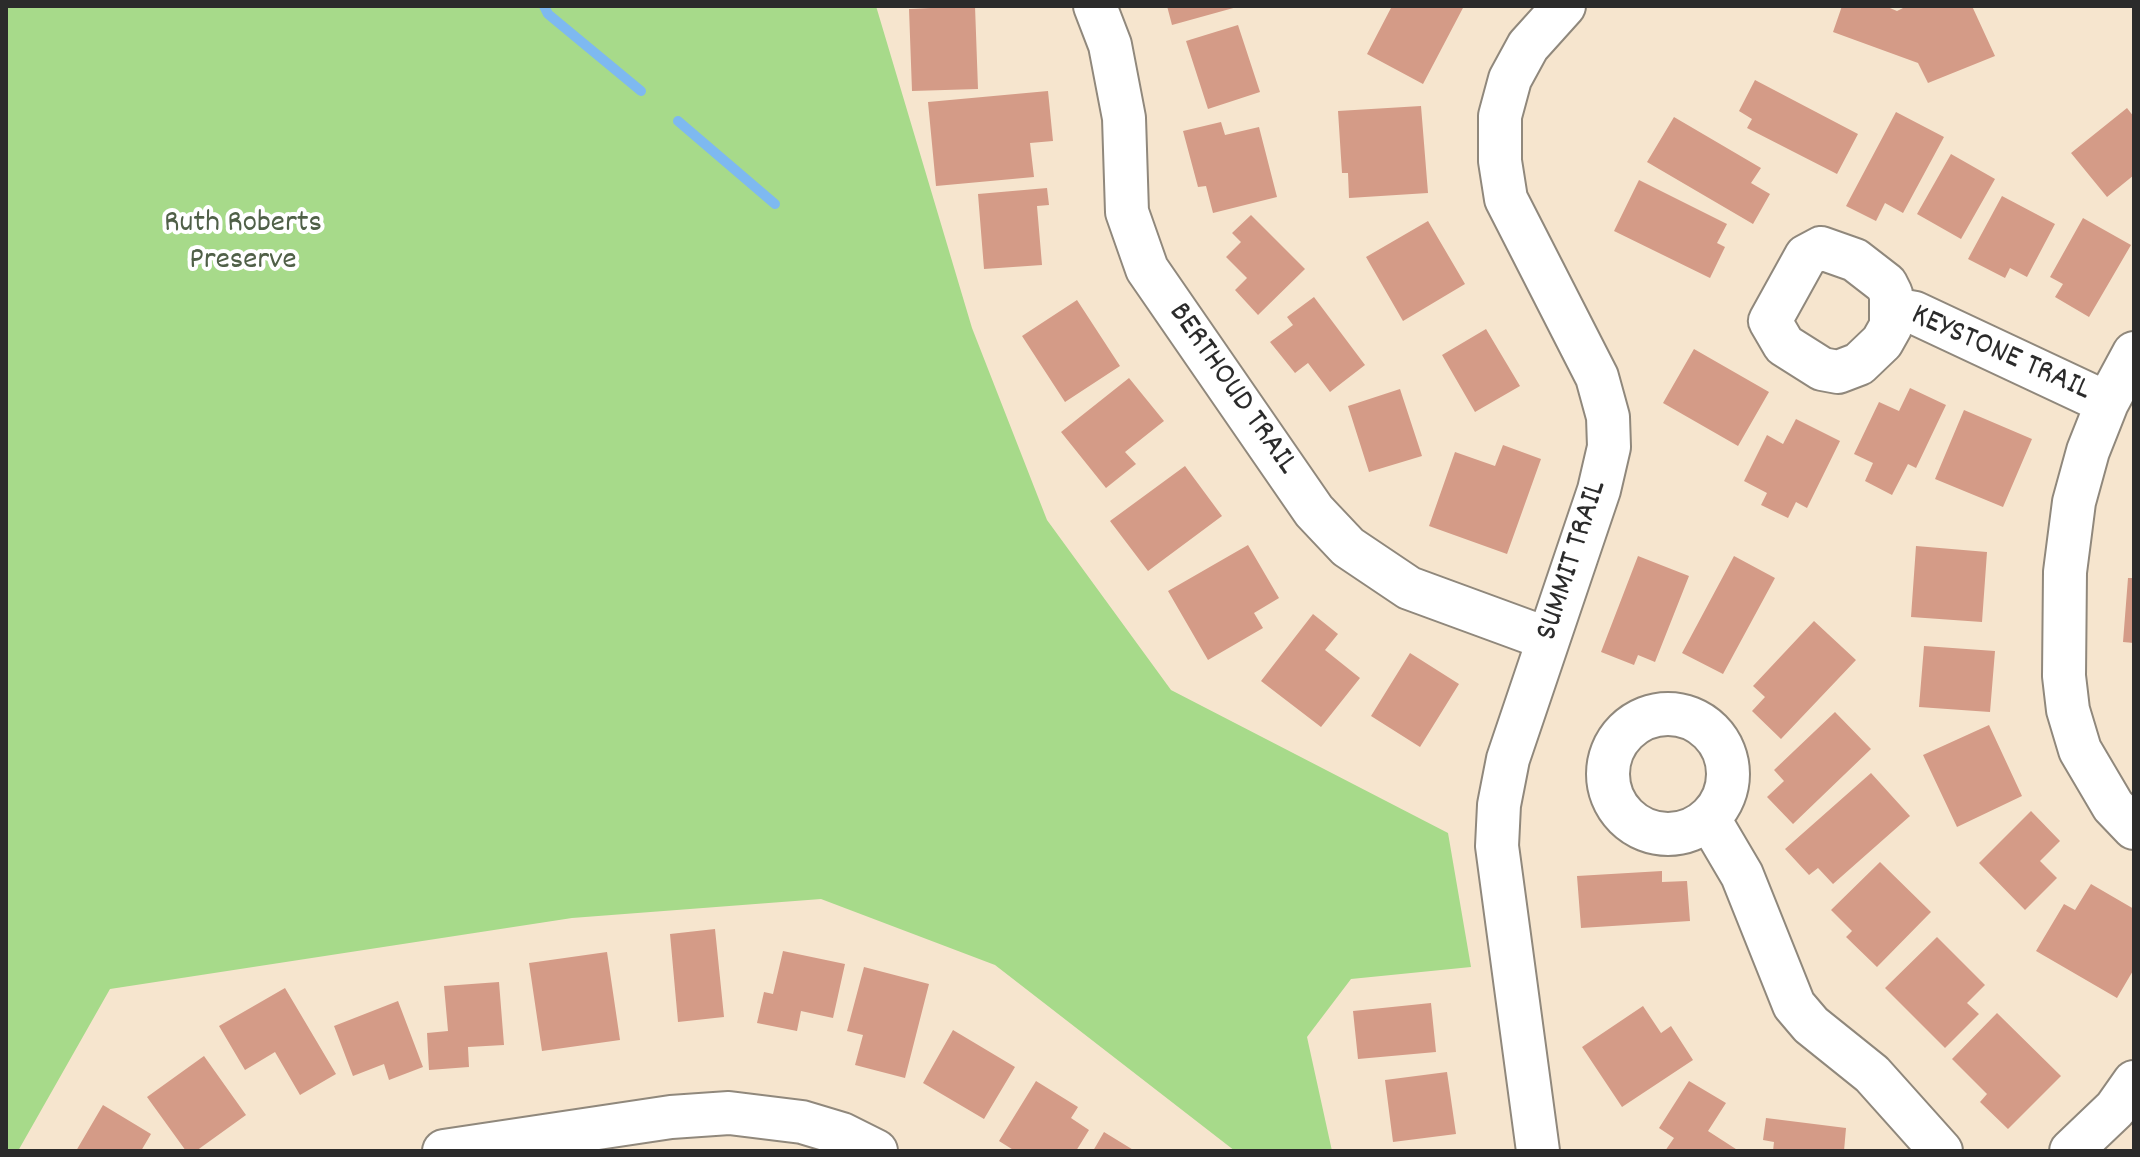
<!DOCTYPE html>
<style>
body{margin:0}
#map{position:relative;width:2140px;height:1157px;overflow:hidden;background:#f6e5ce;font-family:Dekko,sans-serif}
canvas{display:block}
.frame{position:absolute;inset:0;border:8px solid #2b2b2b;pointer-events:none}
</style>
<div id="map">
<canvas width="2140" height="1157"></canvas>
<div class="frame"></div>
</div>
<script>
const g = document.querySelector('canvas').getContext('2d');
g.lineJoin = 'round';
function paint(path, color) {
  g.fillStyle = color;
  g.fill(path, 'evenodd');
}
function poly(rows) {
  const path = new Path2D();
  for (const r of rows) {
    if (r.length === 3) {
      path.moveTo(r[0] + r[2], r[1]);
      path.arc(r[0], r[1], r[2], 0, 2 * Math.PI);
      continue;
    }
    path.moveTo(r[0], r[1]);
    for (let i = 2; i < r.length; i += 2) path.lineTo(r[i], r[i + 1]);
  }
  return path;
}
function trace(path, color, width, dash) {
  g.strokeStyle = color;
  g.lineWidth = width;
  g.lineCap = dash ? 'butt' : 'round';
  g.setLineDash(dash || []);
  g.stroke(path);
}
function drawText(font, color, halo, rows, align = 'center') {
  g.font = font + ' Dekko,sans-serif';
  g.lineWidth = 8;
  g.setLineDash([]);
  g.textBaseline = 'middle';
  g.strokeStyle = halo;
  g.fillStyle = color;
  for (const [text, x, y, turn = 0] of rows) {
    g.save();
    g.translate(x, y);
    g.rotate((+turn || 0) * Math.PI / 180);
    g.textAlign = isNaN(turn) ? turn : align;
    if (halo) g.strokeText(text, 0, 0);
    g.fillText(text, 0, 0);
    g.restore();
  }
}
paint(poly([
 [6,6,876,6,972,328,1047,520,1171,690,1448,833,1471,967,1351,979,1307,1037,1332,1151,1235,1151,995,965,821,899,572,918,110,989,18,1151,6,1151]
]), '#a7da8a');
trace(poly([
 [544,6,548,14,641,91],
 [678,121,775,204]
]), '#7eb9f0', 10);
paint(poly([
 [975,6,978,89,912,91,909,9],
 [1167,6,1237,6,1237,7,1172,25],
 [1392,6,1464,6,1423,84,1367,54],
 [1842,6,1885,6,1897,11,1907,6,1972,6,1995,56,1928,83,1918,63,1833,32],
 [1238,25,1260,92,1208,109,1186,41],
 [1755,80,1858,134,1837,174,1747,128,1752,119,1739,111],
 [1048,91,1053,141,1030,143,1034,177,936,186,928,102],
 [1421,106,1428,193,1349,198,1348,173,1342,173,1338,111],
 [2127,108,2134,117,2134,175,2107,197,2071,153],
 [1896,112,1944,137,1903,213,1885,203,1876,221,1846,206],
 [1674,117,1761,168,1751,183,1770,194,1753,224,1647,162],
 [1221,122,1225,135,1259,127,1277,197,1213,213,1206,186,1198,187,1183,131],
 [1951,154,1995,179,1961,239,1917,214],
 [1639,180,1727,224,1717,243,1725,247,1710,278,1614,231],
 [1047,188,1049,205,1037,206,1042,265,984,269,978,194],
 [2002,196,2055,224,2027,277,2010,268,2005,278,1968,259],
 [1251,215,1305,269,1258,315,1235,290,1247,278,1226,257,1241,242,1232,233],
 [2083,218,2131,245,2089,317,2055,297,2063,284,2050,277],
 [1428,221,1465,284,1403,321,1366,257],
 [1314,297,1365,365,1330,392,1308,363,1295,373,1270,342,1293,325,1287,317],
 [1077,300,1120,366,1065,402,1022,336],
 [1486,329,1520,386,1475,412,1442,355],
 [1694,349,1769,392,1738,446,1663,403],
 [1129,378,1164,421,1125,452,1136,464,1106,488,1061,432],
 [1910,388,1946,405,1916,468,1908,464,1892,495,1865,481,1873,463,1854,454,1879,402,1899,411],
 [1400,389,1422,456,1369,472,1348,406],
 [1964,410,2032,439,2003,507,1935,479],
 [1796,419,1840,441,1807,508,1796,502,1788,518,1761,505,1767,493,1744,481,1767,435,1783,444],
 [1503,445,1541,459,1507,554,1429,526,1455,452,1495,466],
 [1185,466,1222,516,1148,571,1110,521],
 [1248,545,1279,598,1254,613,1263,628,1208,660,1168,591],
 [1916,546,1987,552,1982,622,1911,617],
 [1638,556,1689,576,1655,662,1638,655,1634,665,1601,652],
 [1734,556,1775,578,1723,674,1682,653],
 [2128,578,2134,578,2134,643,2123,642],
 [1313,614,1338,634,1325,650,1360,678,1321,727,1261,681],
 [1814,621,1856,660,1781,739,1752,711,1765,697,1753,686],
 [1924,646,1995,651,1990,712,1919,707],
 [1410,653,1459,684,1420,747,1371,716],
 [1835,712,1871,749,1793,824,1767,797,1784,781,1774,770],
 [1989,725,2022,796,1957,827,1923,755],
 [1871,773,1910,816,1833,884,1818,868,1809,875,1785,849],
 [2031,811,2060,841,2040,861,2057,878,2025,910,1979,863],
 [1880,862,1931,912,1877,967,1846,937,1852,931,1831,910],
 [1662,871,1662,882,1687,881,1690,921,1581,928,1577,876],
 [2091,884,2134,909,2134,969,2117,998,2036,951,2064,904,2075,910],
 [715,929,724,1017,678,1022,670,934],
 [1937,937,1985,985,1967,1003,1979,1014,1945,1048,1885,988],
 [783,951,845,964,833,1018,801,1011,797,1031,757,1023,764,992,773,994],
 [607,952,620,1040,542,1051,529,963],
 [864,967,929,984,905,1078,855,1065,863,1035,847,1031],
 [499,982,504,1045,468,1047,469,1067,429,1070,427,1033,448,1031,444,986],
 [285,988,336,1074,300,1095,275,1052,245,1070,219,1026],
 [398,1001,423,1067,389,1080,384,1064,353,1076,334,1026],
 [1431,1003,1436,1052,1358,1059,1353,1011],
 [1643,1006,1661,1033,1671,1026,1693,1060,1622,1107,1582,1047],
 [1997,1013,2061,1076,2008,1129,1980,1102,1987,1094,1952,1059],
 [953,1030,1015,1067,984,1119,923,1083],
 [204,1056,246,1115,196,1151,186,1151,147,1097],
 [1447,1072,1456,1134,1393,1142,1385,1080],
 [1036,1081,1078,1107,1071,1118,1089,1130,1076,1151,1015,1151,999,1141],
 [1689,1081,1726,1103,1708,1131,1739,1151,1665,1151,1674,1138,1659,1128],
 [103,1105,151,1134,141,1151,76,1151],
 [1766,1118,1846,1128,1844,1151,1773,1151,1774,1142,1763,1140],
 [1104,1132,1135,1151,1093,1151]
]), '#d49b87');
const minor = poly([
 [1095,6,1110,45,1124,118,1127,212,1147,269,1314,511,1348,547,1409,588,1548,639],
 [1821,248,1855,260,1886,284,1891,294,1891,326,1882,342,1859,364,1838,372,1822,369,1784,345,1770,321,1806,256,1821,248],
 [1893,309,1915,313,2107,403],
 [2134,353,2107,403,2088,451,2074,502,2065,572,2064,676,2068,710,2080,750,2113,806,2134,828],
 [1668,774,60],
 [1709,819,1742,875,1794,1005,1811,1025,1872,1074,1941,1151],
 [444,1151,671,1117,729,1113,802,1122,842,1134,876,1151],
 [1538,1151,1497,846,1499,805,1508,759,1599,490,1609,447,1608,417,1597,377,1506,199,1500,161,1500,116,1510,79,1528,46,1564,6],
 [2071,1151,2115,1109,2134,1082]
]);
trace(minor, '#90887c', 46);
trace(minor, '#fff', 42);
drawText('32px', '#506048', '#fff', [
 ["Ruth Roberts",243,226],
 ["Preserve",243,263]
]);
drawText('32px', '#2b2b2b', '#fff', [
 ["KEYSTONE TRAIL",2000,355,24],
 ["BERTHOUD TRAIL",1231,390,55],
 ["SUMMIT TRAIL",1574,561,-72]
]);
</script>
